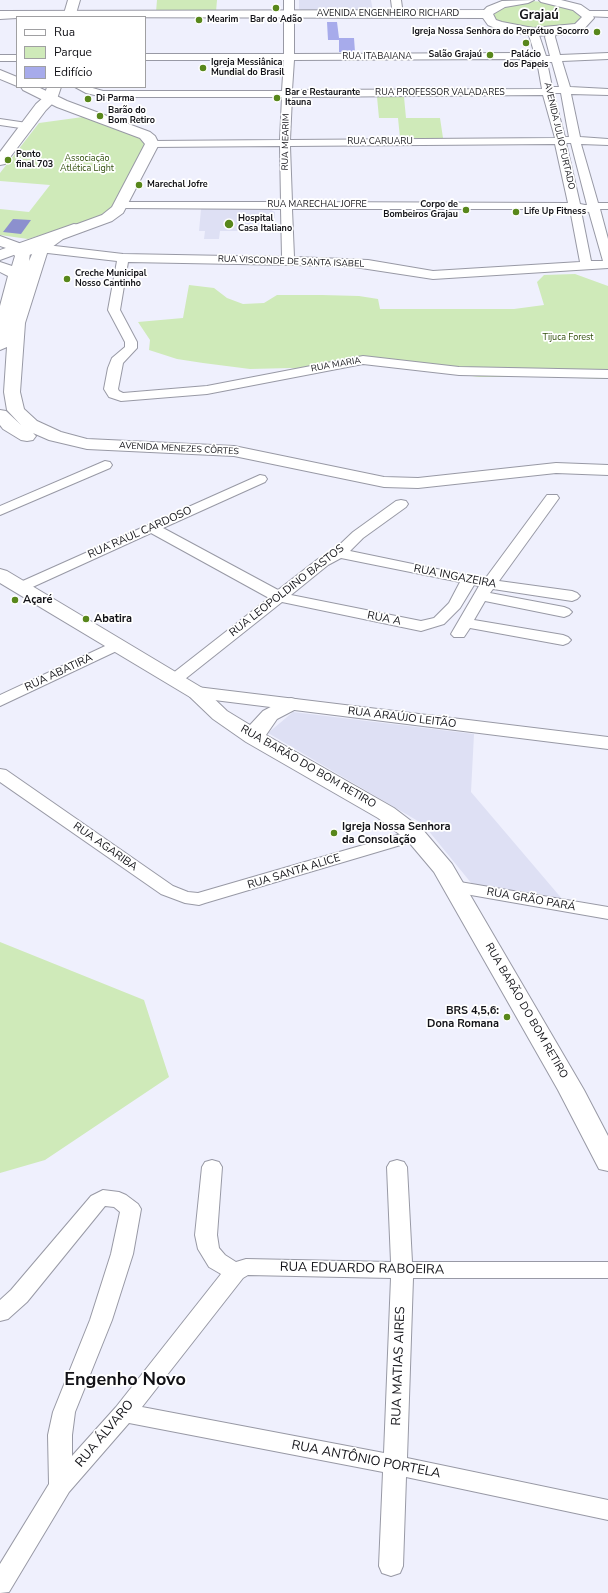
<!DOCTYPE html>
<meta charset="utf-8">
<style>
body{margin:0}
#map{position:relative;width:608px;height:1593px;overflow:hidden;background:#eff0fd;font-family:"Nunito Sans",sans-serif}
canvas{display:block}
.legend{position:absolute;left:16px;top:16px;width:130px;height:72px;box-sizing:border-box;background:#fff;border:1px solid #a0a0a2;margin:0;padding:5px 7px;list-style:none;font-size:12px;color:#121217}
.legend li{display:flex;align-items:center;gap:8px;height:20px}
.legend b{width:20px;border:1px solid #a0a0a2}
</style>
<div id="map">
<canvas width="608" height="1593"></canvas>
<ul class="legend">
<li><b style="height:5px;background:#fff"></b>Rua</li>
<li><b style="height:11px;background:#cfeab9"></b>Parque</li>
<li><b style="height:11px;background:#a7abeb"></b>Edifício</li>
</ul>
</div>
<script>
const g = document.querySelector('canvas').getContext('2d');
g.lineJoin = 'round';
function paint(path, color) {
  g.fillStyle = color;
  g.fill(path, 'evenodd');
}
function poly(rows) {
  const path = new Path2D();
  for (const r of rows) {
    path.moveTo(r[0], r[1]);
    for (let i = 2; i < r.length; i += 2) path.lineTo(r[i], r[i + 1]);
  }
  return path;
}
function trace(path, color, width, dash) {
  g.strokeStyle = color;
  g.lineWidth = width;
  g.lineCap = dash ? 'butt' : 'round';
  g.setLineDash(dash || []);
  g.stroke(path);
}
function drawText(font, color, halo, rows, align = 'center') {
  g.font = font + ' "Nunito Sans",sans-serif';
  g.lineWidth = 3.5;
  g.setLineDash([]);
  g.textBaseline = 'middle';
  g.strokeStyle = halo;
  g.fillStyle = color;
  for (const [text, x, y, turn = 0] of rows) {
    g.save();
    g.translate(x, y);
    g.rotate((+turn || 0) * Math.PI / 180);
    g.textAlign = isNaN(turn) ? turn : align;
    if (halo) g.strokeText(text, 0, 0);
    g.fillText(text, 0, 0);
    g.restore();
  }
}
paint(poly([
 [299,0,371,0,373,12,305,12,299,9],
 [201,209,269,209,275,212,274,223,260,223,260,231,220,231,219,239,204,239,205,231,199,231],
 [293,712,474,734,471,792,563,900,472,884,423,824,268,733]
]), '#dee0f4');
paint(poly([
 [157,0,217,0,216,12,156,12],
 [531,1,560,3,584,16,577,25,539,31,499,22,495,18,494,14,496,10,502,7],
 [377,97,404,97,406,118,440,118,443,138,400,138,398,118,379,118],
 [83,117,139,137,144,140,145,144,110,210,100,217,28,239,0,235,0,209,29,212,50,185,0,181,0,173,39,123],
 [575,274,608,286,608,379,544,377,479,377,369,363,317,373,291,368,250,369,203,363,177,359,149,350,150,340,138,322,183,318,189,285,214,288,227,298,243,304,264,303,277,295,322,295,359,296,378,299,380,309,514,309,544,305,537,282,544,275],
 [0,942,144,1000,169,1077,45,1160,0,1173]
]), '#cfeab9');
paint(poly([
 [13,219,31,220,21,234,3,232]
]), '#8c90ce');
paint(poly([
 [327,22,337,22,339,38,354,38,355,52,339,52,339,40,328,40]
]), '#a7abeb');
const minor = poly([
 [284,0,294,0,294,54,520,53,535,55,528,32,533,29,538,32,546,56,550,56,545,37,548,30,551,29,556,32,555,37,560,55,608,53,608,59,562,61,570,87,608,89,608,95,571,94,580,137,608,139,608,145,581,144,598,203,608,203,608,209,600,209,608,239,608,268,433,279,348,266,128,262,120,310,137,342,137,348,123,363,118,389,119,391,123,393,207,386,363,356,459,367,608,370,608,378,459,375,363,364,207,394,121,401,109,397,104,389,108,368,112,358,125,347,125,342,108,310,117,261,39,252,22,257,16,253,18,251,38,244,123,254,282,257,281,209,122,208,116,205,122,202,281,202,280,146,152,147,147,144,152,141,280,140,282,97,103,97,86,93,75,87,89,87,103,91,282,91,284,60,145,60,145,54,284,54,284,0],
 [520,59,537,61,542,89,292,90,294,60,520,59],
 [547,62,552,62,559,87,552,87,547,62],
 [553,93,561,93,569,137,565,137,553,93],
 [543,95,555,138,290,140,292,97,543,95],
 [566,143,571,143,587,205,585,205,580,204,566,143],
 [555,144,568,203,292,202,290,146,555,144],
 [292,209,570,209,580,262,433,271,368,260,294,257,292,209],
 [581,211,589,212,603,261,591,261,581,211],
 [391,0,401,0,403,15,401,17,395,17,393,15,391,0],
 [587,11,608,11,608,17,584,16,582,14,587,11],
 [0,55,17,55,17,61,0,61,0,55],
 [0,119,27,123,32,126,27,129,0,125,0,119],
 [105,461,110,462,112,465,110,468,0,515,0,506,105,461],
 [260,475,265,476,267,479,265,482,163,528,278,590,318,559,334,550,353,532,396,501,401,500,406,501,408,504,406,507,363,538,350,551,485,579,547,495,557,495,559,498,499,581,572,591,577,593,580,596,577,599,572,601,493,589,490,593,564,607,569,609,572,612,569,615,564,617,485,601,474,620,563,635,568,637,571,640,568,643,563,645,470,628,464,637,454,637,451,634,479,586,474,585,460,608,444,624,421,631,282,602,180,683,174,685,168,683,166,680,168,677,269,598,151,533,26,590,21,591,16,590,14,587,16,584,260,475],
 [341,558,460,582,449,603,434,618,421,621,291,595,328,565,341,558],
 [118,640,123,642,126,645,123,648,0,706,0,695,118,640],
 [0,769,6,770,173,886,188,892,198,893,415,830,421,831,424,835,421,839,205,903,199,905,185,903,161,894,0,782,0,769],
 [454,881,608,907,608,919,448,891,445,887,448,883,454,881],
 [212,1160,219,1162,222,1167,217,1235,219,1248,225,1255,236,1262,246,1259,391,1262,387,1167,390,1162,397,1160,404,1162,407,1167,412,1262,608,1262,608,1278,413,1278,407,1458,608,1500,608,1520,406,1477,403,1566,400,1573,391,1576,382,1573,379,1566,383,1472,129,1423,69,1492,9,1592,0,1593,0,1564,49,1484,48,1435,53,1412,90,1320,111,1254,120,1212,114,1207,105,1206,27,1302,8,1319,0,1321,0,1300,11,1290,91,1196,103,1190,119,1192,126,1195,138,1204,141,1209,133,1254,112,1320,75,1412,72,1435,72,1456,116,1407,221,1274,209,1267,198,1249,195,1235,202,1167,205,1162,212,1160],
 [248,1275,391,1278,384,1453,142,1407,243,1278,248,1275]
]);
const tertiary = poly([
 [534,0,528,3,505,7,493,14,496,20,502,22,533,28,575,24,582,17,573,10,541,2,539,0,561,0,581,5,591,12,594,18,583,30,567,34,533,36,495,28,488,25,483,18,17,17,17,18,0,19,0,11,484,10,487,7,502,1,534,0],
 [197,687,608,737,608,749,190,697,187,693,190,689,197,687]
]);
const secondary = poly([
 [68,0,80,0,75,17,63,17,68,0],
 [47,87,61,87,57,99,46,110,5,164,0,165,0,152,36,104,44,97,47,87],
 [74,224,79,225,81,228,79,231,0,260,0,250,74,224],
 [0,569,7,571,204,689,227,711,250,725,263,711,284,700,291,698,298,700,301,704,298,708,277,719,266,735,394,808,423,830,452,864,584,1090,608,1136,608,1171,599,1169,558,1090,434,872,407,840,378,818,246,742,213,719,190,697,0,583,0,569]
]);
const primary = poly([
 [0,70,17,77,17,86,0,79,0,70],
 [21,87,38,87,67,101,150,132,155,136,159,144,123,213,112,221,63,239,48,250,25,323,20,392,24,409,37,421,61,432,87,439,234,446,384,477,418,478,556,463,608,465,608,475,556,473,418,488,384,487,234,456,87,449,49,440,33,433,36,436,33,440,27,441,21,440,3,429,0,425,0,410,6,411,21,425,7,410,4,392,7,347,0,350,0,306,8,276,0,272,0,262,12,266,15,256,9,249,0,246,0,236,19,243,30,253,29,261,36,245,53,233,102,215,112,207,145,144,140,138,57,107,23,90,21,87]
]);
trace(minor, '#9899a5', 2);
trace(tertiary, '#9899a5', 2);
trace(secondary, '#9899a5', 2);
trace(primary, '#9899a5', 2);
paint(minor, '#fff');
paint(tertiary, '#fff');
paint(secondary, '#fff');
paint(primary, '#fff');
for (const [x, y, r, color] of [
 [276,8,4,"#58871b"],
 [199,20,4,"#58871b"],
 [597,32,4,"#58871b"],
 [526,43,4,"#58871b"],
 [490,55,4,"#58871b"],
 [203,68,4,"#58871b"],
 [277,98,4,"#58871b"],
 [88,99,4,"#58871b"],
 [100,116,4,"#58871b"],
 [8,160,4,"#58871b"],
 [139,185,4,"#58871b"],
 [466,210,4,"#58871b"],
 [516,212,4,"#58871b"],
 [229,224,5,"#58871b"],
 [67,279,4,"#58871b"],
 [15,600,4,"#58871b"],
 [86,619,4,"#58871b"],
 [334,833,4,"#58871b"],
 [507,1017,4,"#58871b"]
]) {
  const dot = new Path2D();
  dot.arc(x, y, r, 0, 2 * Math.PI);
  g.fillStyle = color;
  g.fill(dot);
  trace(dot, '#fff', 1.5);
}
drawText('9px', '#121217', '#fff', [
 ["AVENIDA ENGENHEIRO RICHARD",388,14],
 ["RUA ITABAIANA",377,57],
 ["RUA PROFESSOR VALADARES",440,93],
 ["AVENIDA JULIO FURTADO",559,136,77],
 ["RUA MEARIM",286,142,-89],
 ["RUA CARUARU",380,142],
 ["RUA MARECHAL JOFRE",317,205],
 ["RUA VISCONDE DE SANTA ISABEL",291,262,2],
 ["RUA MARIA",336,365,-10],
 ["AVENIDA MENEZES CÔRTES",179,449,3]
]);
drawText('bold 9px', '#121217', '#fff', [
 ["Mearim",207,20],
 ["Bar do Adão",276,20,"center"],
 ["Igreja Nossa Senhora do Perpétuo Socorro",589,32,"right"],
 ["Salão Grajaú",482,55,"right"],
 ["Palácio",526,55,"center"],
 ["dos Papeis",526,65,"center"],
 ["Igreja Messiânica",211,63],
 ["Mundial do Brasil",211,73],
 ["Bar e Restaurante",285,93],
 ["Itauna",285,103],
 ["Di Parma",96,99],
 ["Barão do",108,111],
 ["Bom Retiro",108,121],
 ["Ponto",16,155],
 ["final 703",16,165],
 ["Marechal Jofre",147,185],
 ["Corpo de",458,205,"right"],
 ["Bombeiros Grajau",458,215,"right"],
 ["Life Up Fitness",524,212],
 ["Hospital",238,219],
 ["Casa Italiano",238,229],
 ["Creche Municipal",75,274],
 ["Nosso Cantinho",75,284]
], 'left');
drawText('9px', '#314f0c', '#fff', [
 ["Associação",87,159],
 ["Atlética Light",87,169],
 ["Tijuca Forest",568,338]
]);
drawText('11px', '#121217', '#fff', [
 ["RUA RAUL CARDOSO",140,533,-24],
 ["RUA INGAZEIRA",455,577,11],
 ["RUA LEOPOLDINO BASTOS",287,591,-38],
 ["RUA A",384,619,11],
 ["RUA ABATIRA",59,673,-25],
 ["RUA ARAÚJO LEITÃO",402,718,7],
 ["RUA BARÃO DO BOM RETIRO",308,767,30],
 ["RUA AGARIBA",105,847,35],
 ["RUA SANTA ALICE",294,872,-17],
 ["RUA GRÃO PARÁ",531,900,10],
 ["RUA BARÃO DO BOM RETIRO",526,1011,60]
]);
drawText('bold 11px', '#121217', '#fff', [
 ["Açaré",23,600],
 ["Abatira",94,619],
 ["Igreja Nossa Senhora",342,827],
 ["da Consolação",342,840],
 ["BRS 4,5,6:",499,1011,"right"],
 ["Dona Romana",499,1024,"right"]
], 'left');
drawText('bold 13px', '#121217', '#fff', [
 ["Grajaú",539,16]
]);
drawText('13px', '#121217', '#fff', [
 ["RUA EDUARDO RABOEIRA",362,1269,1],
 ["RUA MATIAS AIRES",399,1366,-88],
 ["RUA ÁLVARO",105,1434,-50],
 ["RUA ANTÔNIO PORTELA",366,1460,11]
]);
drawText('bold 18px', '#121217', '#fff', [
 ["Engenho Novo",125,1381]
]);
</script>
